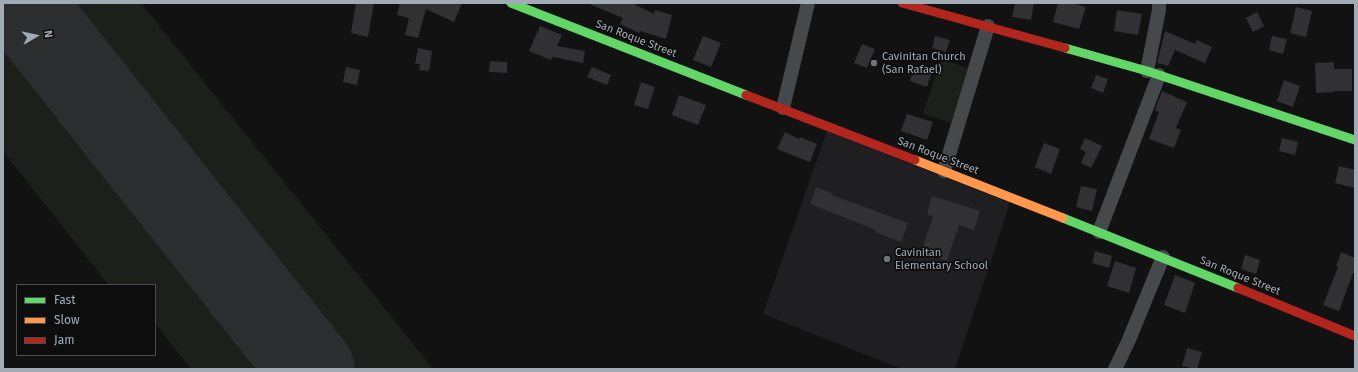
<!DOCTYPE html>
<style>
body{margin:0}
#map{position:relative;width:1358px;height:372px;overflow:hidden;background:#121213;font-family:"Fira Sans",sans-serif}
canvas{display:block}
.frame{position:absolute;inset:0;border:4px solid #a2abb5;pointer-events:none}
.legend{position:absolute;left:16px;top:284px;width:140px;height:72px;box-sizing:border-box;background:#0d0d0e;border:1px solid #494c51;margin:0;padding:5px 7px;list-style:none;font-size:12px;color:#a2abb5}
.legend li{display:flex;align-items:center;gap:8px;height:20px}
.legend b{width:20px;border:1px solid #494c51}
.north{position:absolute;left:16px;top:16px;width:40px;height:40px;-webkit-text-stroke:3px #0d0d0e;paint-order:stroke;rotate:81deg;font-size:11px;font-weight:700;line-height:16px;text-align:center;color:#a2abb5}
.north::after{content:'';display:block;margin:auto;width:14px;height:18px;background:#a2abb5;clip-path:polygon(50% 0,100% 100%,50% 72%,0 100%)}
</style>
<div id="map">
<canvas width="1358" height="372"></canvas>
<div class="frame"></div>
<ul class="legend">
<li><b style="height:5px;background:#63d668"></b>Fast</li>
<li><b style="height:5px;background:#ff974d"></b>Slow</li>
<li><b style="height:5px;background:#b3261e"></b>Jam</li>
</ul>
<div class="north">N</div>
</div>
<script>
const g = document.querySelector('canvas').getContext('2d');
g.lineJoin = 'round';
function paint(path, color) {
  g.fillStyle = color;
  g.fill(path, 'evenodd');
}
function poly(rows) {
  const path = new Path2D();
  for (const r of rows) {
    path.moveTo(r[0], r[1]);
    for (let i = 2; i < r.length; i += 2) path.lineTo(r[i], r[i + 1]);
  }
  return path;
}
function trace(path, color, width, dash) {
  g.strokeStyle = color;
  g.lineWidth = width;
  g.lineCap = dash ? 'butt' : 'round';
  g.setLineDash(dash || []);
  g.stroke(path);
}
function drawText(font, color, halo, rows, align = 'center') {
  g.font = font + ' "Fira Sans",sans-serif';
  g.lineWidth = 3.5;
  g.setLineDash([]);
  g.textBaseline = 'middle';
  g.strokeStyle = halo;
  g.fillStyle = color;
  for (const [text, x, y, turn = 0] of rows) {
    g.save();
    g.translate(x, y);
    g.rotate((+turn || 0) * Math.PI / 180);
    g.textAlign = isNaN(turn) ? turn : align;
    if (halo) g.strokeText(text, 0, 0);
    g.fillText(text, 0, 0);
    g.restore();
  }
}
paint(poly([
 [3,3,141,3,433,369,191,369,155,323,155,285,109,285,3,151],
 [827,131,1010,203,955,369,902,369,763,314]
]), '#1f1f21');
paint(poly([
 [69,3,141,3,433,369,356,369],
 [3,39,268,369,191,369,155,323,155,285,109,285,3,151],
 [941,59,968,68,951,123,923,114]
]), '#1b211a');
trace(poly([
 [21,3,311,369]
]), '#2c2d2f', 87);
paint(poly([
 [356,3,374,3,368,37,351,33],
 [400,3,462,3,454,22,426,9,418,38,405,35,409,18,397,15],
 [587,3,632,3,654,14,655,10,672,15,666,39,640,31,639,33,620,24,623,18],
 [1015,3,1034,3,1031,20,1012,17],
 [1058,3,1071,3,1086,7,1079,29,1053,22],
 [1296,7,1312,11,1306,37,1290,33],
 [1117,10,1142,14,1138,35,1114,31],
 [1257,12,1264,26,1253,32,1246,18],
 [540,26,562,35,557,46,585,51,583,63,553,57,551,60,529,51],
 [1165,31,1195,44,1197,40,1212,47,1205,63,1175,50,1168,66,1157,63],
 [703,36,721,43,711,67,693,60],
 [935,36,950,40,946,52,932,48],
 [1272,36,1287,39,1283,54,1269,50],
 [862,44,875,49,867,68,854,63],
 [418,48,432,51,429,71,419,70,420,64,415,64],
 [490,61,507,62,507,73,489,72],
 [1334,62,1334,69,1352,69,1352,91,1334,91,1334,92,1316,93,1315,63],
 [915,65,932,71,927,87,910,81],
 [346,67,360,70,357,85,343,82],
 [592,67,611,75,607,85,587,77],
 [1096,75,1108,79,1103,93,1091,88],
 [1284,80,1300,86,1293,107,1277,101],
 [641,82,655,87,648,109,634,105],
 [1162,91,1187,102,1176,128,1181,130,1174,148,1149,139,1159,112,1155,110],
 [679,95,706,105,698,125,672,115],
 [907,114,933,122,927,140,901,131],
 [785,132,799,139,800,137,817,144,810,162,777,149],
 [1085,138,1102,146,1091,168,1081,163,1086,152,1080,149],
 [1282,138,1298,142,1295,155,1279,151],
 [1044,143,1060,149,1051,174,1035,167],
 [1339,166,1355,170,1355,188,1335,183],
 [1081,186,1097,189,1092,211,1076,207],
 [816,187,832,193,832,195,908,223,901,242,875,232,876,230,810,204],
 [932,196,980,211,974,230,959,225,947,261,921,252,933,217,927,214],
 [1095,251,1112,256,1109,268,1092,263],
 [1341,252,1355,258,1355,273,1353,273,1339,311,1323,305,1338,267,1336,266],
 [1245,255,1260,260,1256,274,1241,269],
 [1115,261,1136,268,1129,293,1107,286],
 [1175,275,1195,283,1185,313,1164,305],
 [1187,348,1202,352,1197,369,1182,366]
]), '#313133');
trace(poly([
 [1147,71,1159,10,1159,3],
 [783,108,808,3],
 [944,171,988,26],
 [1099,232,1159,75],
 [1115,369,1128,342,1163,257]
]), '#46494c', 14);
trace(poly([
 [511,3,746,95],
 [1065,48,1147,71,1355,140],
 [1063,218,1238,288]
]), '#63d668', 9);
trace(poly([
 [915,160,1063,218]
]), '#ff974d', 9);
trace(poly([
 [902,3,1065,48],
 [746,95,915,160],
 [1238,288,1355,336]
]), '#b3261e', 9);
for (const [x, y, r, color] of [
 [874,63,4,"#70757c"],
 [887,259,4,"#70757c"]
]) {
  const dot = new Path2D();
  dot.arc(x, y, r, 0, 2 * Math.PI);
  g.fillStyle = color;
  g.fill(dot);
  trace(dot, '#0d0d0e', 1.5);
}
drawText('11px', '#a2abb5', '#0d0d0e', [
 ["San Roque Street",636,39,21],
 ["San Roque Street",938,156,21],
 ["San Roque Street",1240,276,22]
]);
drawText('11px', '#a2abb5', '#0d0d0e', [
 ["Cavinitan Church",882,57],
 ["(San Rafael)",882,70],
 ["Cavinitan",895,253],
 ["Elementary School",895,266]
], 'left');
</script>
